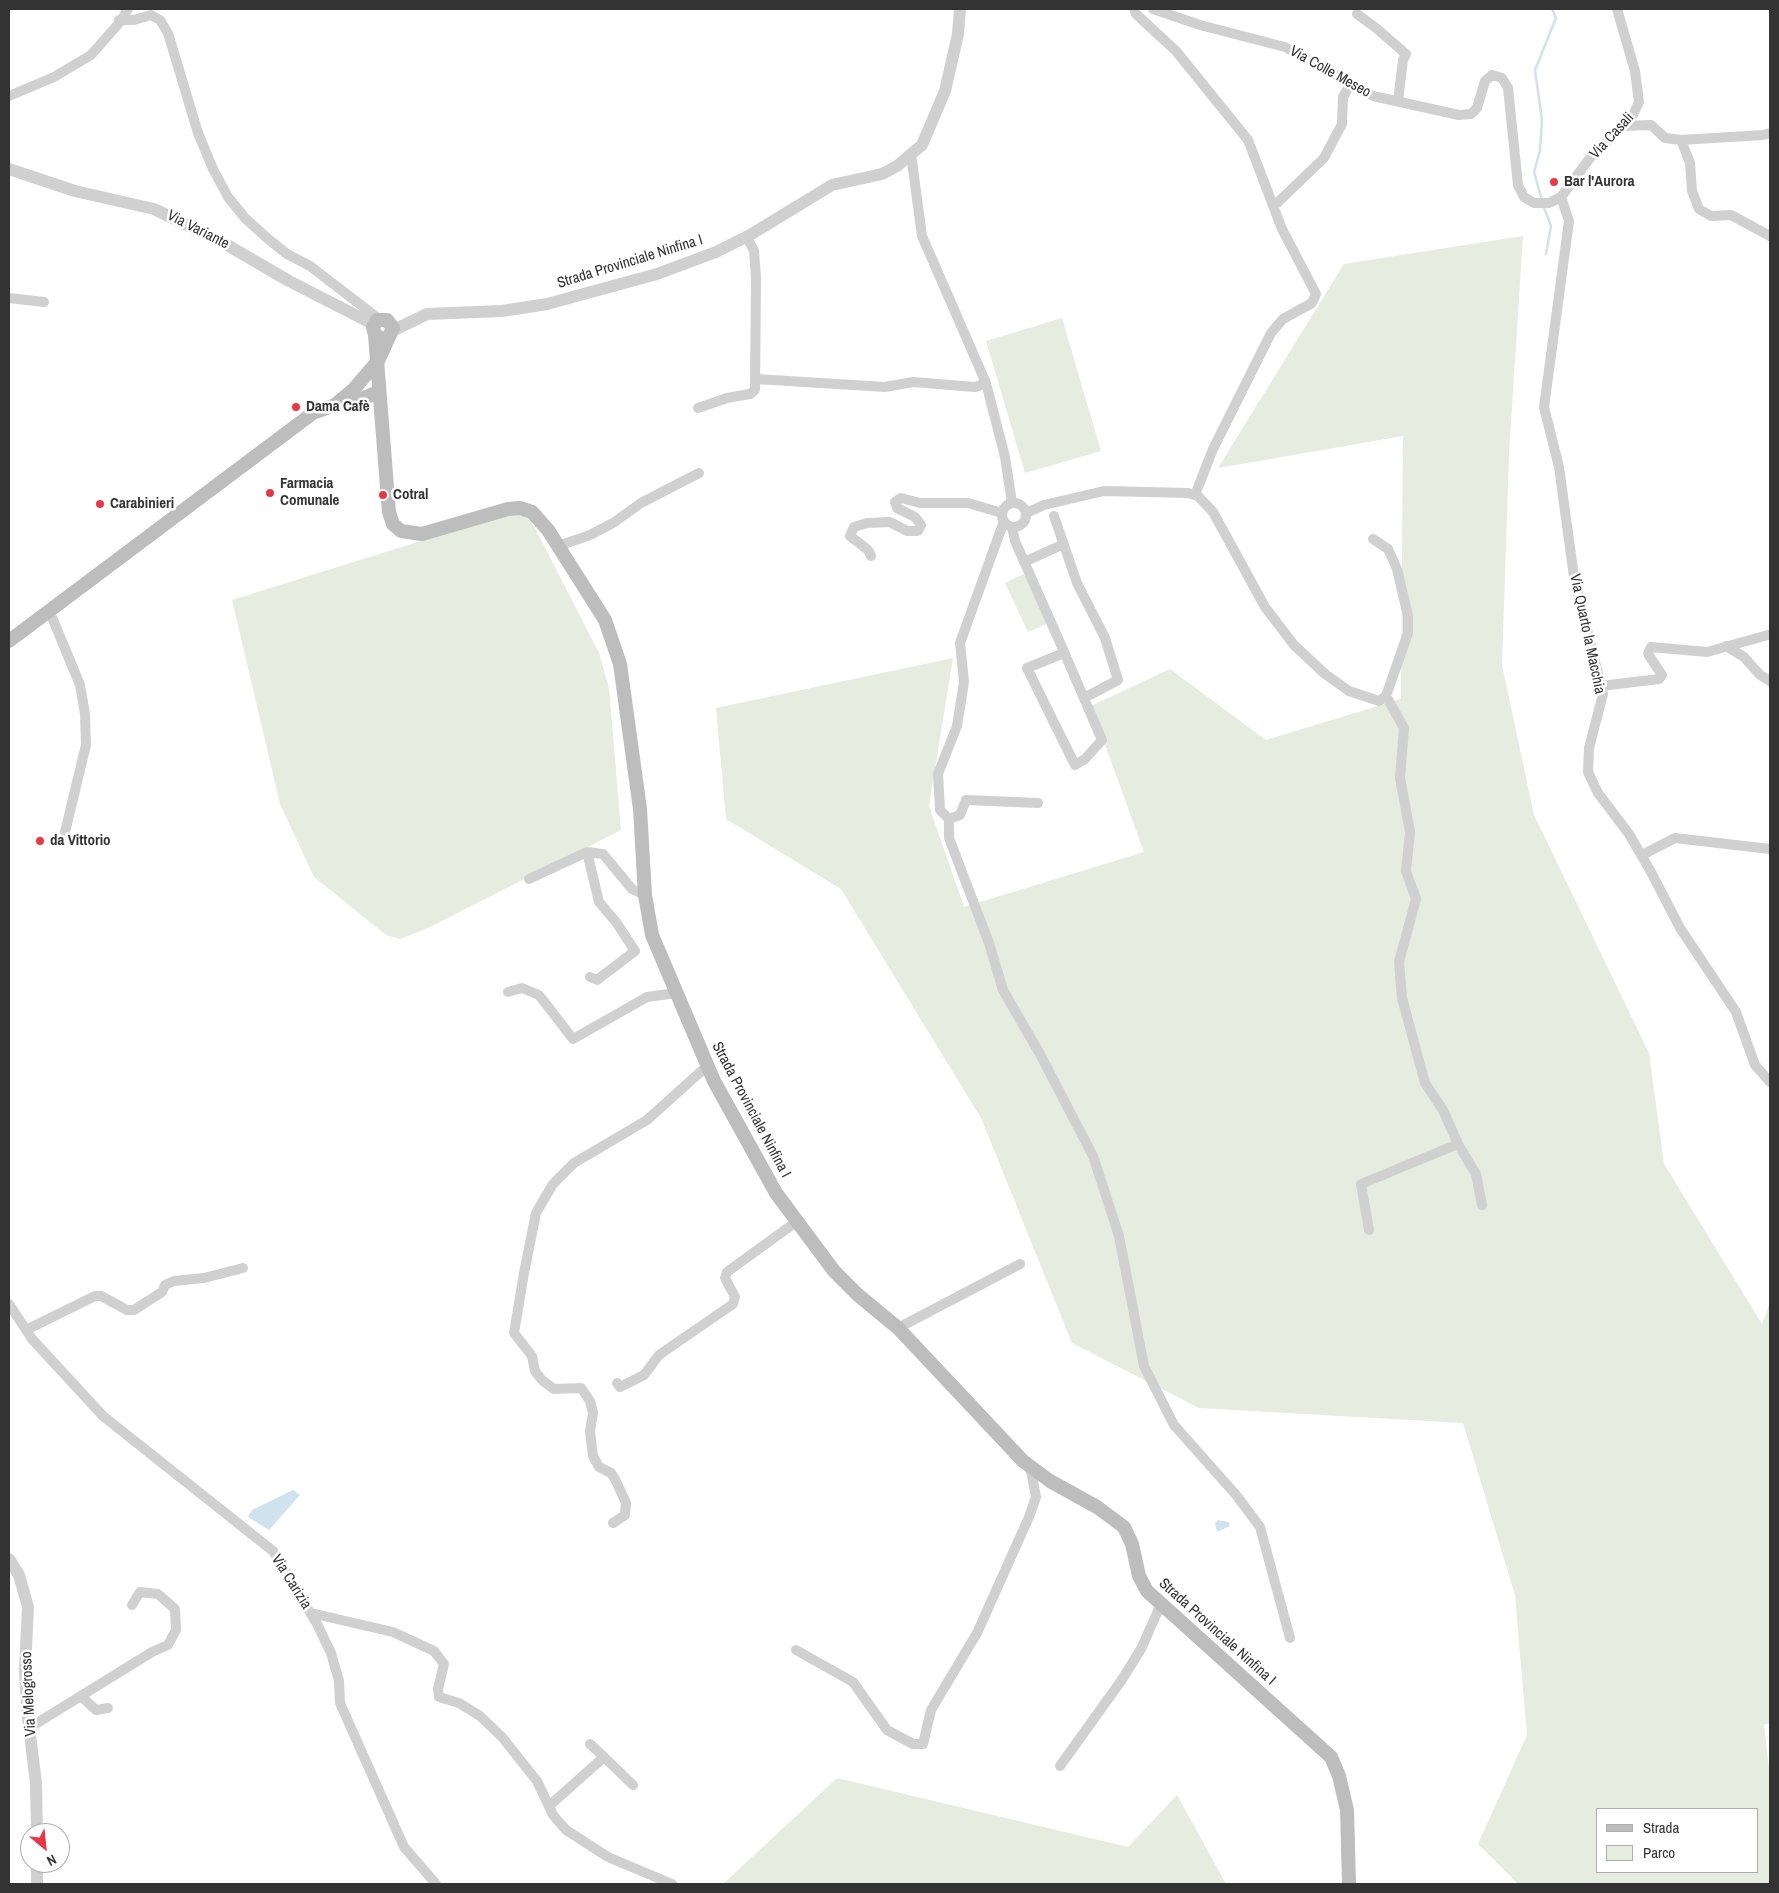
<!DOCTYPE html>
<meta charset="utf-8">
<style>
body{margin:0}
#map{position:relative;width:1779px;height:1893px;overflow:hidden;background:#fff;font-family:"Archivo Narrow",sans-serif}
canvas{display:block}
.frame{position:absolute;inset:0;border:10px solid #333;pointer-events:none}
.legend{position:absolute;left:1596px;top:1808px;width:162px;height:65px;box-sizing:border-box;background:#fff;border:1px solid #adadad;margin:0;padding:6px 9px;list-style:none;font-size:15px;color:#333}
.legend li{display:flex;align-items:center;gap:10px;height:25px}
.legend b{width:25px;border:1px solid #adadad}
.north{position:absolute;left:20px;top:1823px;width:50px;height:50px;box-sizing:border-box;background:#fff;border:1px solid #adadad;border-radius:50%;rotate:152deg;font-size:14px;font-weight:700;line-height:20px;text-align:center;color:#333}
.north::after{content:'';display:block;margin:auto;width:18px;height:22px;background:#e63946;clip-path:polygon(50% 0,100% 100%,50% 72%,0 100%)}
</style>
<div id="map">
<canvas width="1779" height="1893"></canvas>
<div class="frame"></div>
<ul class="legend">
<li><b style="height:6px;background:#bdbdbd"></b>Strada</li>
<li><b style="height:14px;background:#e6ecdf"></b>Parco</li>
</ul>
<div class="north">N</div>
</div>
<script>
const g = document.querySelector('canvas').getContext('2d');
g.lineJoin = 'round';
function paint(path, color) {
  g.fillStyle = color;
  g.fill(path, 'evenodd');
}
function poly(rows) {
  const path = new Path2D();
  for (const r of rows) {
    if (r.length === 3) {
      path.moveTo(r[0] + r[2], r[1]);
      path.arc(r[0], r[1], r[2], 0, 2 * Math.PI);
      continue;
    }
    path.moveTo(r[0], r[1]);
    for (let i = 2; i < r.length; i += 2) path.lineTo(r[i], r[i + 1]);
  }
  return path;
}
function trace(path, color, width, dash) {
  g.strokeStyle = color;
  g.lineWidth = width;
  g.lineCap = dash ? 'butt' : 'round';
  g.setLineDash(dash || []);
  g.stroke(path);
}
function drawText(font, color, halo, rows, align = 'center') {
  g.font = font + ' "Archivo Narrow",sans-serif';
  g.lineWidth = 5;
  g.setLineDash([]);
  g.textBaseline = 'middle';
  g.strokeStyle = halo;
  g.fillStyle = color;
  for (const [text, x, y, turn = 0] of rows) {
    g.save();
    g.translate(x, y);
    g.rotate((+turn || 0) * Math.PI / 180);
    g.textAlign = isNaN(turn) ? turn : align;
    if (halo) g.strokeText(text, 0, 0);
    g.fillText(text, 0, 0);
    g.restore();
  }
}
paint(poly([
 [1523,236,1509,453,1502,665,1534,815,1649,1053,1664,1164,1762,1324,1770,1303,1770,1723,1764,1725,1770,1778,1770,1884,1518,1884,1478,1844,1527,1735,1515,1595,1463,1423,1199,1408,1072,1343,981,1118,841,889,726,819,716,708,953,658,929,806,964,907,1144,852,1091,706,1170,669,1266,740,1401,699,1403,436,1218,468,1344,264],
 [1598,1809,1758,1809,1758,1872,1598,1872],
 [1062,318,1101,451,1025,473,986,341],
 [517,513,530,520,536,530,599,653,609,688,621,830,428,928,400,939,386,935,314,877,280,804,232,600,501,516],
 [1026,573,1049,623,1028,632,1005,583],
 [837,1778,1128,1847,1177,1795,1226,1884,723,1884]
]), '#e6ecdf');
paint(poly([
 [293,1490,300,1495,269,1530,248,1517,252,1510],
 [1218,1520,1229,1522,1230,1526,1217,1532,1215,1523]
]), '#cfe2ee');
trace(poly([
 [1542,200,1534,172,1540,151,1542,120,1535,70,1556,18,1552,9],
 [1543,205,1551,226,1546,254]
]), '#cfe2ee', 2.5);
trace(poly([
 [1134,9,1136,14,1176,51,1248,140,1282,229,1316,294,1312,303,1283,319,1271,333,1213,449,1195,495],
 [1153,9,1200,25,1285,47,1373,96,1459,115,1471,114,1477,108,1485,81,1492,75,1502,78,1508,88,1518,185,1524,197,1534,203,1549,203,1561,197,1590,158,1632,117,1639,102,1635,71,1617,9],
 [1357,14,1376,28,1406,54,1403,60,1398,101],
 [119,20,134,20,151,15,160,20,168,33,198,133,213,169,228,197,245,218,267,238,287,254,310,266,379,319],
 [9,96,54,77,91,55,120,22,128,9],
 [1624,126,1651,125,1665,138,1681,140,1763,135,1770,133],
 [1681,140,1690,163,1692,191,1699,209,1711,216,1731,215,1770,236],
 [911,154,922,236,986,383,1005,457,1012,503],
 [1561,197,1569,221,1544,407,1559,467,1574,577,1603,694,1589,748,1588,772,1598,793,1629,834,1651,872,1680,928,1736,1012,1755,1065,1770,1082],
 [1274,206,1324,158,1342,124,1343,97,1351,83],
 [9,298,44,302],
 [756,379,885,387,913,382,975,387,986,383],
 [698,408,727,398,750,394,755,390,756,278,754,251,747,237],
 [1014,515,12],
 [1026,513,1044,505,1104,491,1188,493,1198,496,1213,512,1265,607,1294,645,1325,674,1349,691,1379,701,1386,696,1408,633,1408,616,1397,569,1388,549,1373,539],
 [1054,516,1077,583,1105,638,1118,680,1084,698],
 [1004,521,960,643,964,682,957,726,938,774,940,810,949,819,960,815,966,800,1038,803],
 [1012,527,1015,541,1058,638,1102,740,1085,759,1075,765,1027,668,1064,653],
 [558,546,590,535,613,523,641,503,699,473],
 [871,556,868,550,850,536,854,527,867,523,890,522,907,531,918,531,921,525,915,517,897,508,895,502,901,498,920,503,968,503,1002,513],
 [1024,562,1064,544],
 [49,610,80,685,85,714,86,745,65,832],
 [1726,646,1744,657,1760,675,1770,681],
 [1601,686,1659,679,1662,675,1648,654,1651,647,1707,652,1768,635],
 [949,819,949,838,989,943,1003,990,1041,1056,1093,1156,1119,1236,1144,1366,1174,1425,1237,1496,1260,1527,1290,1638],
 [587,852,599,902,616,922,635,951,597,980,590,977],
 [1642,855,1675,838,1770,849],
 [529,879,587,852,603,854,632,889,645,895],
 [508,992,522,988,539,995,573,1039,647,997,676,993],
 [1458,1144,1476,1174,1482,1205],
 [1369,1230,1361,1184,1458,1144,1443,1110,1425,1083,1402,998,1399,962,1416,899,1406,871,1410,832,1400,778,1404,728,1386,696],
 [9,1304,32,1339,103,1416,273,1551,317,1624,331,1653,339,1681,340,1703,404,1847,436,1884],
 [898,1328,1020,1264],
 [26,1330,95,1296,101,1296,127,1310,134,1310,162,1292,165,1285,174,1281,204,1278,243,1268],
 [617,1383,620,1387,644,1375,659,1355,733,1304,735,1297,725,1278,727,1272,796,1222],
 [613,1523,625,1515,626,1503,615,1479,611,1473,599,1467,593,1456,590,1431,593,1413,590,1401,581,1388,554,1389,542,1380,535,1371,532,1356,514,1333,524,1273,536,1213,553,1184,574,1163,647,1120,707,1066],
 [311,1613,393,1632,434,1651,444,1664,438,1689,439,1697,459,1703,480,1716,502,1737,537,1781,553,1815,566,1830,608,1857,672,1884],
 [796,1650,853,1682,887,1730,913,1744,923,1744,931,1710,977,1633,1029,1517,1036,1497,1030,1466],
 [81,1696,96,1710,108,1708],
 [29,1728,152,1652,168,1645,176,1630,175,1609,158,1594,140,1592,132,1605],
 [590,1744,604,1757],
 [1060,1766,1121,1681,1141,1649,1161,1604],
 [549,1806,604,1757,633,1785]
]), '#d0d0d0', 10);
trace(poly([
 [9,169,75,191,154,209,222,242,289,281,373,324],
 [392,331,427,314,502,311,547,304,657,274,716,252,750,235,832,185,882,174,897,166,922,145,945,91,958,34,960,9],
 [9,1559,19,1575,28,1607,25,1669,27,1710,36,1783,37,1833],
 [37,1863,37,1884]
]), '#d0d0d0', 12);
trace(poly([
 [375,335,389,512,393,524,401,531,422,534,508,509,520,508,532,512,548,530,605,620,620,664,640,809,645,895,652,935,714,1081,776,1193,834,1271,858,1295,898,1328,1023,1461,1050,1481,1097,1507,1124,1527,1132,1544,1139,1576,1147,1591,1331,1757,1339,1776,1347,1810,1349,1884],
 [335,405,353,390,378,361,393,328,387,320,377,320,373,327,375,335,383,339,389,336],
 [9,641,313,413,335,405,355,402,378,392]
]), '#bdbdbd', 14);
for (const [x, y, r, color] of [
 [1554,182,5,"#e63946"],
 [296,407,5,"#e63946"],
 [270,493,5,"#e63946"],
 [383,495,5,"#e63946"],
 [100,504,5,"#e63946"],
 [40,841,5,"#e63946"]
]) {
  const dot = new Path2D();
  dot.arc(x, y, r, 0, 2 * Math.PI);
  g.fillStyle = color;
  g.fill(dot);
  trace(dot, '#fff', 2);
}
drawText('15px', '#333', '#fff', [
 ["Via Colle Meseo",1330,72,29],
 ["Via Casali",1612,136,-47],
 ["Via Variante",198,230,27],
 ["Strada Provinciale Ninfina I",630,262,-17],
 ["Via Quarto la Macchia",1587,634,78],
 ["Strada Provinciale Ninfina I",751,1110,62],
 ["Via Carizia",291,1582,58],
 ["Strada Provinciale Ninfina I",1217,1632,42],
 ["Via Melogrosso",29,1694,-93]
]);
drawText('bold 15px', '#333', '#fff', [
 ["Bar l'Aurora",1564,182],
 ["Dama Cafè",306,407],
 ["Farmacia",280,484],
 ["Comunale",280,501],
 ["Cotral",393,495],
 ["Carabinieri",110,504],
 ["da Vittorio",50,841]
], 'left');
</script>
